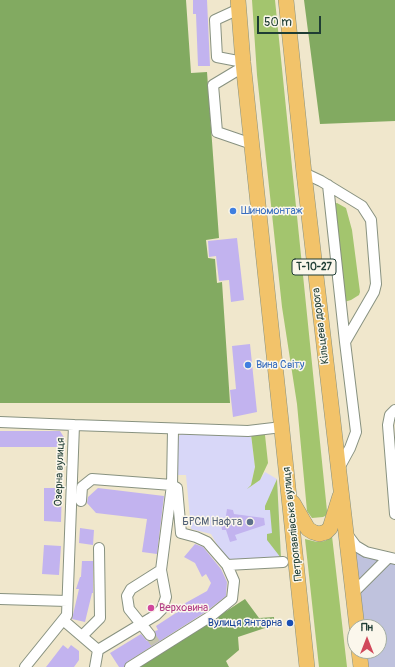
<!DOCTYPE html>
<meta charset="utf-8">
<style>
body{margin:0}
#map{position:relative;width:395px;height:667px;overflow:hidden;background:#f0e7cc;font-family:Pangolin,sans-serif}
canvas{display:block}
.north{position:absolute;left:347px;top:619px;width:40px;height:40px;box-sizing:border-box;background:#fbf7ec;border:1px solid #a3ada2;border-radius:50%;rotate:0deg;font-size:11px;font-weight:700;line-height:16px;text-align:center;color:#1f3d34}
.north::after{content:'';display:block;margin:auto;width:14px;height:18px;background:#d1495b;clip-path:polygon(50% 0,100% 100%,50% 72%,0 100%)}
.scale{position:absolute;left:257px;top:16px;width:64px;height:18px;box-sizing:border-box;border:2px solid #1f3d34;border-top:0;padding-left:5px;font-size:12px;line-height:14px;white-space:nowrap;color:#1f3d34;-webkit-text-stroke:3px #fbf7ec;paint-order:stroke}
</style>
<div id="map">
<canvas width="395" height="667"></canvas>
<div class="north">Пн</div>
<div class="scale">50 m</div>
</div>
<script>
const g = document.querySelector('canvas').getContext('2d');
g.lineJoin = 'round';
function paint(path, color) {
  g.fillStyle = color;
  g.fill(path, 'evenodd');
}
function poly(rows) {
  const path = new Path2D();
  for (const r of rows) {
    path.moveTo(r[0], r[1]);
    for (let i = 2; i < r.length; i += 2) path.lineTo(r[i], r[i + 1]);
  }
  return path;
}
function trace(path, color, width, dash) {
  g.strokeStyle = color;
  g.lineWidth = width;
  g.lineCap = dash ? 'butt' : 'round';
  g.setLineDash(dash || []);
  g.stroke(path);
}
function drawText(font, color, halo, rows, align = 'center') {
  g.font = font + ' Pangolin,sans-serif';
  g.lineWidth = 3;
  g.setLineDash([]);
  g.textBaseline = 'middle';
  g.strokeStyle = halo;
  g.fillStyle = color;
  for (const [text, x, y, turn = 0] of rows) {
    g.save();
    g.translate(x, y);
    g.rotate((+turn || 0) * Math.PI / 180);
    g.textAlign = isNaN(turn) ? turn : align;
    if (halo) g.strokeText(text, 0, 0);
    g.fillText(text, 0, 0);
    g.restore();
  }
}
paint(poly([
 [182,433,251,434,255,467,251,485,248,488,260,480,265,472,277,479,281,558,275,561,230,559,223,555,211,534,191,529,186,475,175,475,176,439]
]), '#d8d7f8');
paint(poly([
 [346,533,356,546,395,559,395,667,361,667,359,651,379,651,379,627,357,627]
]), '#bfc2dd');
paint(poly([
 [252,0,275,0,327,511,327,515,323,517,312,518,307,511,297,404,282,307,257,75],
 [337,203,346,208,352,230,360,292,359,295,351,300,344,302,334,204],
 [251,434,265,435,268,463,260,480,247,489,251,485,255,467],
 [277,479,281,558,267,540,267,534,272,533,270,510,265,510,265,506],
 [332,536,347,667,319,667,305,539,317,542,325,541]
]), '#a3c56e');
paint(poly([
 [0,0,186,0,191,73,207,72,219,238,206,240,208,258,215,259,217,283,222,282,230,403,0,403],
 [304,0,395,0,395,121,320,124],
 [245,599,259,618,274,617,274,625,238,637,239,650,226,661,229,667,140,667]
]), '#82aa61');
paint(poly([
 [193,0,207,0,210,66,198,66,196,14,193,14],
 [237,238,244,300,231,302,229,280,219,281,216,256,209,257,208,241],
 [250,344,257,412,233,417,230,390,236,389,232,346],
 [0,431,60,431,65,439,65,447,0,447],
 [44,488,62,488,61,522,44,521],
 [98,488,164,496,157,554,142,552,147,519,96,513,87,503,88,497],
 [227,509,233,510,234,514,264,518,265,525,235,535,237,540,230,542,226,530,222,530,221,522,225,522],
 [80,528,94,530,93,545,79,543],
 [195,544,203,547,221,569,227,582,226,596,207,611,127,662,124,667,119,667,110,653,141,634,147,641,154,640,156,637,155,631,158,630,156,626,182,609,180,606,207,591,211,583,206,574,202,577,195,563,184,557],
 [44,545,61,546,59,575,42,574],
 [82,561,93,561,93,593,92,593,85,622,72,619,79,589,76,589,80,577,81,577],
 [63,645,68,649,71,645,79,651,79,660,74,667,46,667]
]), '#c2b3ef');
trace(poly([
 [150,635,157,646]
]), '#c6c5ae', 10, [10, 5]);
const minor = poly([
 [239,9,215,20,217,57,243,62],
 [243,67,213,85,217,132,252,144],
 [304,173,321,181,362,206,371,220,376,284,374,292,345,342,356,432,350,448,338,470],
 [328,185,345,342],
 [395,410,390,415,388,425,395,514],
 [0,422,74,425],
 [81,501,82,487,92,479,172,485,177,488,181,533,196,537,207,542,227,565,234,581,232,599,211,616,130,667],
 [347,534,356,546,366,552,395,559],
 [227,565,283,562],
 [353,593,388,558],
 [0,599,67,601],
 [63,620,98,650],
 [150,635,129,609,127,596,131,589,161,570],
 [82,636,100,618,99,548],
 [25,667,67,615,74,425,248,431,282,427],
 [95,667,98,650,156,615,162,609,166,597,161,570,172,485,173,430]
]);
const highway = poly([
 [238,0,243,62,307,667],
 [286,0,304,173,357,627],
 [293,503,308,529,313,532,319,534,326,532,330,528,340,496],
 [359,651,361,667]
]);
trace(minor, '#889280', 12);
trace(highway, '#889280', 16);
trace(minor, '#fff', 10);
trace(highway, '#f2c36a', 15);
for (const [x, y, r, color] of [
 [233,211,4,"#3f7fe0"],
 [248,365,4,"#3f7fe0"],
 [250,522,4,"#5c6f8a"],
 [151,608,4,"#d1479c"],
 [290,623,4,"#1a4fb4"]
]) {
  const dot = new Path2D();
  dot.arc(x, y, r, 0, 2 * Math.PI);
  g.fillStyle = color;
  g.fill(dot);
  trace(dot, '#fbf7ec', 1.5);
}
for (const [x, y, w] of [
 [314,267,44]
]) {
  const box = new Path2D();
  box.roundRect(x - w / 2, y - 8, w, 16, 3);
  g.fillStyle = '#fbf7ec';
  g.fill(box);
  trace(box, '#1f3d34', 1);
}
drawText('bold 10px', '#1f3d34', null, [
 ["Т-10-27",314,267]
]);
drawText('11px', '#366cbe', '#fbf7ec', [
 ["Шиномонтаж",241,211],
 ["Вина Світу",256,365]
], 'left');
drawText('11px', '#1f3d34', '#fbf7ec', [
 ["Кільцева дорога",321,326,-97],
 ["Озерна вулиця",60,472,-88],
 ["Петропавлівська вулиця",293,524,-96]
]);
drawText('11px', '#4e5e75', '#fbf7ec', [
 ["БРСМ Нафта",242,522]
], 'right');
drawText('11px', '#b23c85', '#fbf7ec', [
 ["Верховина",159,608]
], 'left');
drawText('11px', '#164399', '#fbf7ec', [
 ["Вулиця Янтарна",282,623]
], 'right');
</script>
